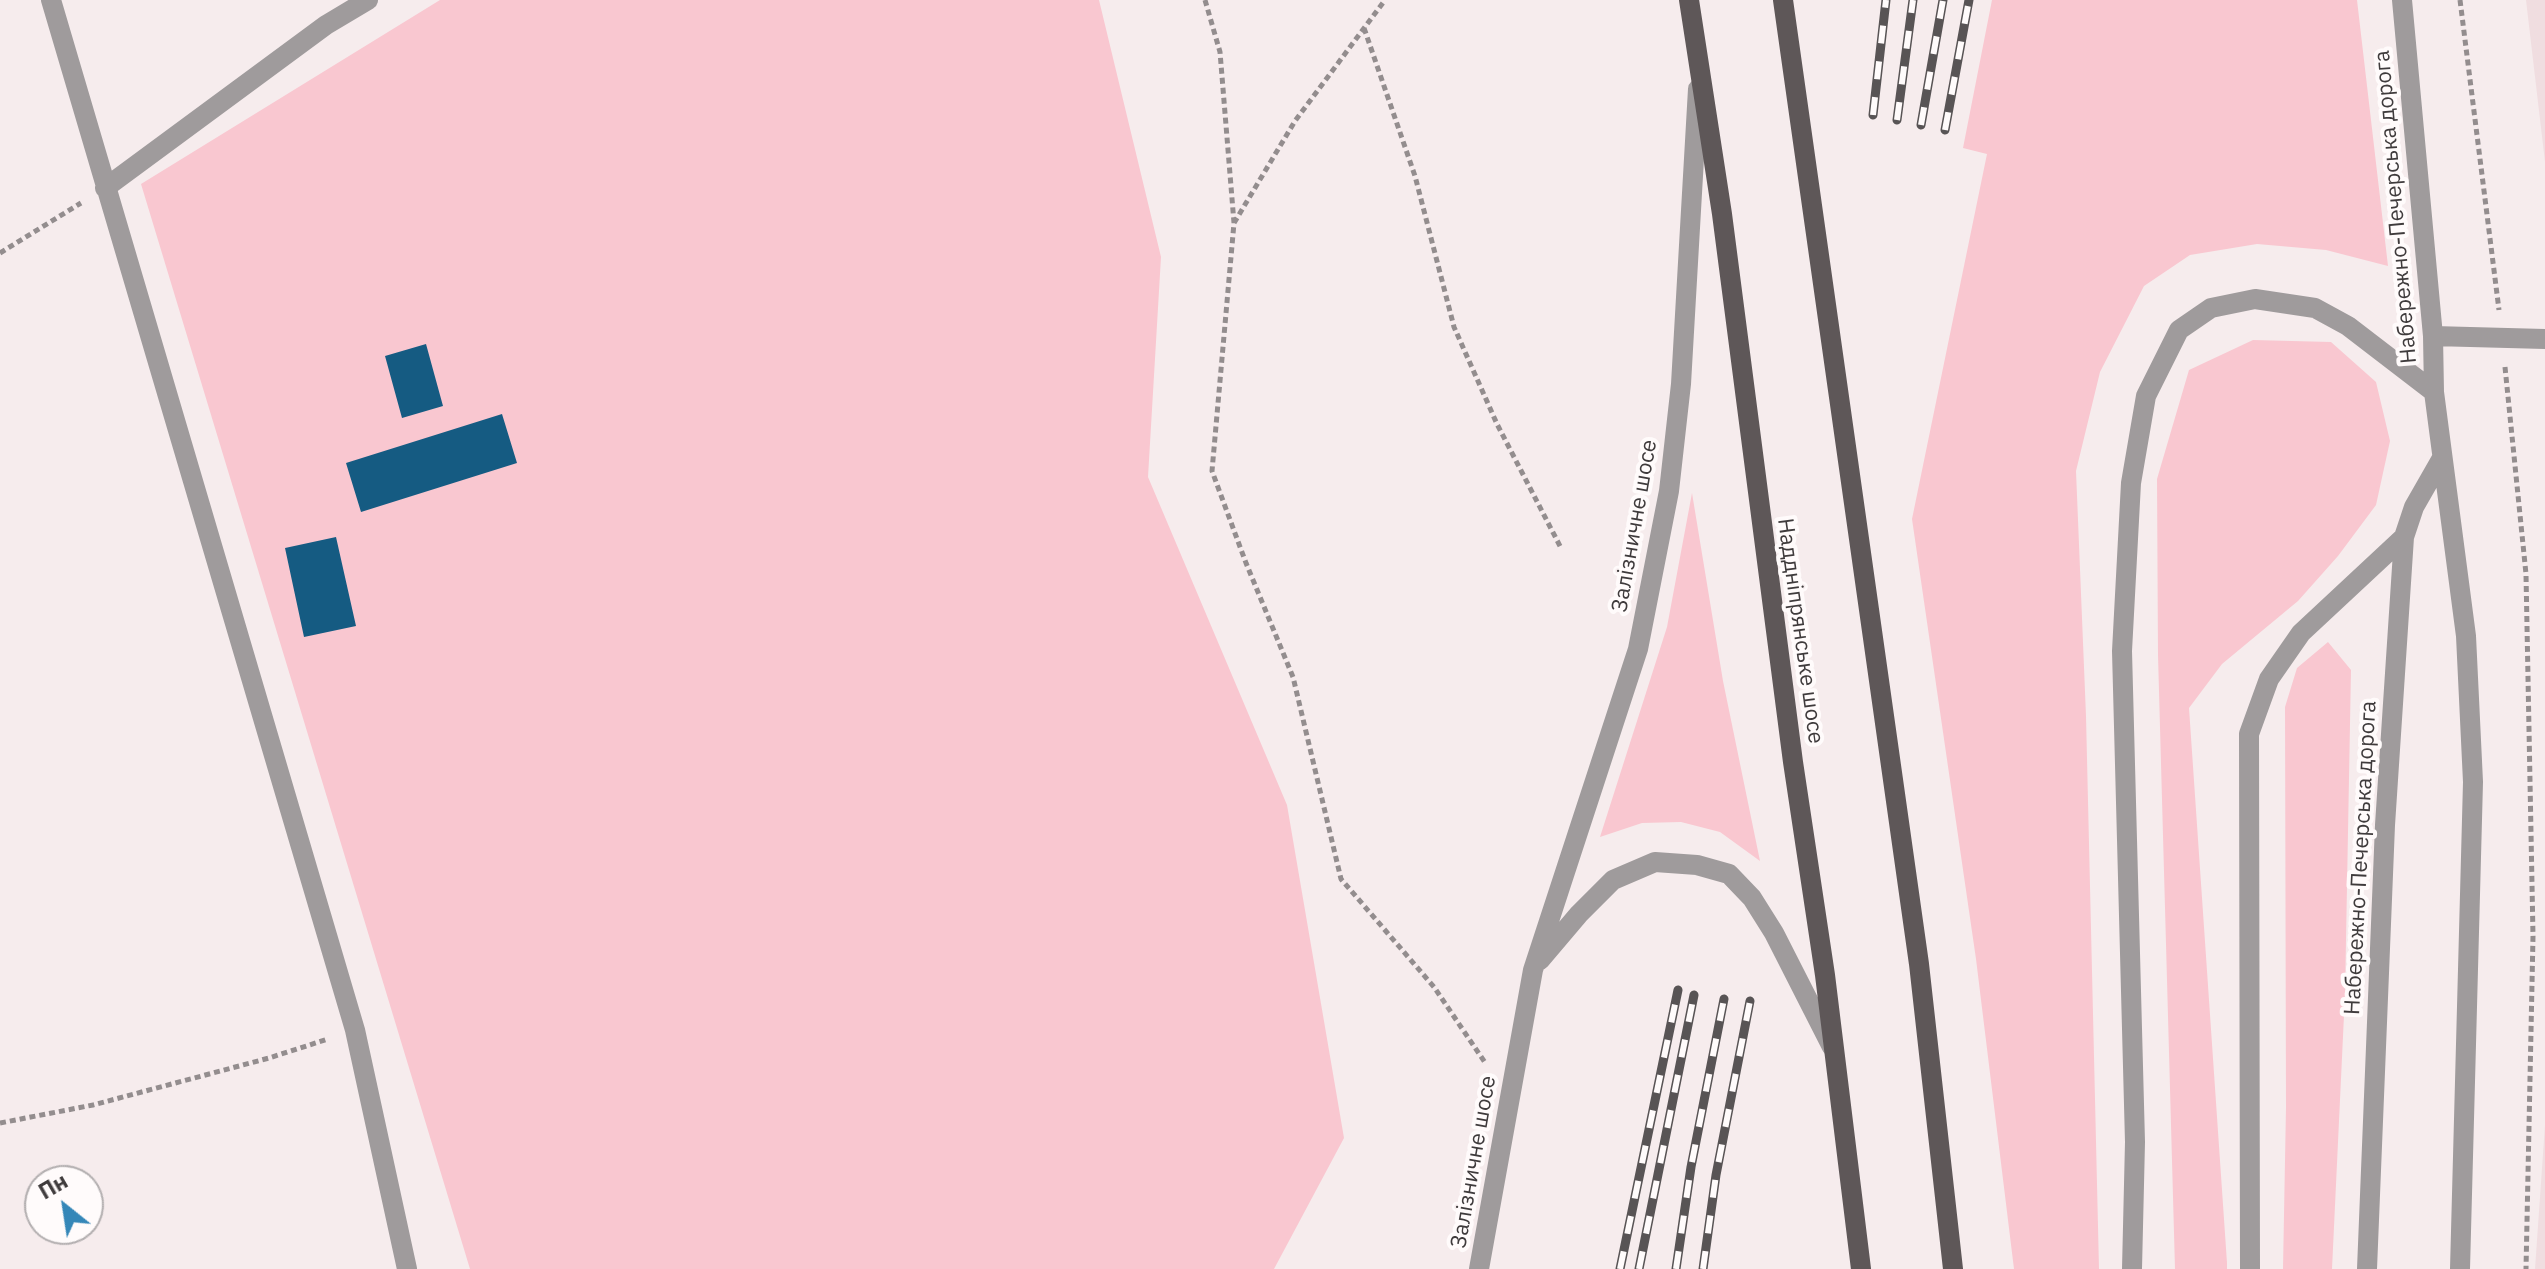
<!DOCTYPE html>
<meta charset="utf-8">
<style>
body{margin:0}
#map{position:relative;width:2545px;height:1269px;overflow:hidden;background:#f6eced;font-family:"IBM Plex Sans",sans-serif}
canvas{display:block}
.north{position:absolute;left:24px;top:1165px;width:80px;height:80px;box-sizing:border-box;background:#fffbfb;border:2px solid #b2aeaf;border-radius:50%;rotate:330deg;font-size:22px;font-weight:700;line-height:32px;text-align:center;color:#3f3b3c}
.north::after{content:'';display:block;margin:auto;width:28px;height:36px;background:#3587b8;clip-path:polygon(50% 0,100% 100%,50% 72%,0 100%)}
</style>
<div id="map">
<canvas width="2545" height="1269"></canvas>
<div class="north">Пн</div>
</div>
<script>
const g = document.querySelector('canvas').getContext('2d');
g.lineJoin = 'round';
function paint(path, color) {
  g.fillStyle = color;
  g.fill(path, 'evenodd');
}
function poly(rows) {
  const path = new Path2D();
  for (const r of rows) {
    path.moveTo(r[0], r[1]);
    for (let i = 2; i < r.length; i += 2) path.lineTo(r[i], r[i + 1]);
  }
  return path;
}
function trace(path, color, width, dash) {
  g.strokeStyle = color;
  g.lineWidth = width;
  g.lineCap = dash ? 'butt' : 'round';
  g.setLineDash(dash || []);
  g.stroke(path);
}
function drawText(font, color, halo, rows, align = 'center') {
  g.font = font + ' "IBM Plex Sans",sans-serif';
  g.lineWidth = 8;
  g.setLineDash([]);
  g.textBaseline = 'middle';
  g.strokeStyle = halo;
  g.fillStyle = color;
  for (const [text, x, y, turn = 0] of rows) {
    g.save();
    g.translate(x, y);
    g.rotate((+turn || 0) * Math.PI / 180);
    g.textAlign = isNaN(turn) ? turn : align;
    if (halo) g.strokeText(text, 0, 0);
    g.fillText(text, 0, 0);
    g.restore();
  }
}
paint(poly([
 [2526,0,2545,0,2545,162],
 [2545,1125,2545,1269,2535,1269]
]), '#f0dde0');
paint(poly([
 [440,0,1099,0,1161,257,1148,477,1287,805,1344,1138,1274,1269,470,1269,141,184],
 [1992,0,2357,0,2388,266,2326,250,2257,244,2190,255,2144,286,2100,372,2076,471,2086,716,2099,1269,2014,1269,1976,959,1912,519,1987,154,1963,148],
 [2253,340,2331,342,2376,382,2390,441,2376,505,2338,556,2298,601,2222,664,2189,708,2227,1263,2227,1269,2175,1269,2158,655,2157,479,2189,370],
 [1692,493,1723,681,1760,861,1720,832,1681,822,1642,823,1600,837,1667,627],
 [2328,642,2351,670,2345,994,2332,1269,2283,1269,2286,1107,2285,707,2297,668]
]), '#f9c7d0');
paint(poly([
 [426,344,443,406,402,418,385,356],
 [502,414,517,463,361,512,346,463],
 [336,537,356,626,304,637,285,548]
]), '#155b82');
trace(poly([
 [1205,0,1220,52,1234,223,1212,471,1246,563,1293,677,1341,879,1434,987,1486,1064],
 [2460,0,2499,310],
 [1364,28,1415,176,1454,327,1497,424,1561,548],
 [1234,223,1295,121,1385,0],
 [0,253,81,203],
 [2505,367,2526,574,2533,936,2526,1269],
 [0,1123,93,1105,269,1058,328,1039]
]), '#938d8e', 5, [6, 4]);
trace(poly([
 [51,0,355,1030,407,1269],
 [2402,0,2433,336,2434,392,2466,636,2473,782,2460,1269],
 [105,188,326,25,368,0],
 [2433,336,2545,339],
 [1540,960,1579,914,1613,880,1655,862,1697,865,1729,874,1752,898,1774,933,1832,1047],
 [1479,1269,1533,970,1638,649,1669,491,1681,384,1698,89],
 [2132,1269,2135,1142,2122,651,2131,483,2146,396,2179,330,2211,308,2255,299,2315,308,2348,326,2434,392],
 [2250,1269,2249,734,2269,679,2301,633,2404,537],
 [2367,1269,2385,825,2404,537,2414,507,2442,458]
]), '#9f9b9c', 20);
trace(poly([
 [1689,0,1722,214,1793,762,1825,975,1861,1269],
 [1783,0,1919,964,1953,1269]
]), '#5e5758', 20);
const rail = poly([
 [1873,115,1886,0],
 [1897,120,1913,0],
 [1921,125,1943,0],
 [1945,130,1969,0],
 [1620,1269,1678,990],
 [1639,1269,1694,995],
 [1676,1269,1691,1167,1724,999],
 [1703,1269,1716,1175,1750,1001]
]);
trace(rail, '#585455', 9);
trace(rail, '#fffbfb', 6, [18]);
drawText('22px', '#3f3b3c', '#fffbfb', [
 ["Набережно-Печерська дорога",2396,207,-95],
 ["Залізничне шосе",1635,526,-80],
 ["Наддніпрянське шосе",1800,631,82],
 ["Набережно-Печерська дорога",2361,858,-87],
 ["Залізничне шосе",1474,1162,-80]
]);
</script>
